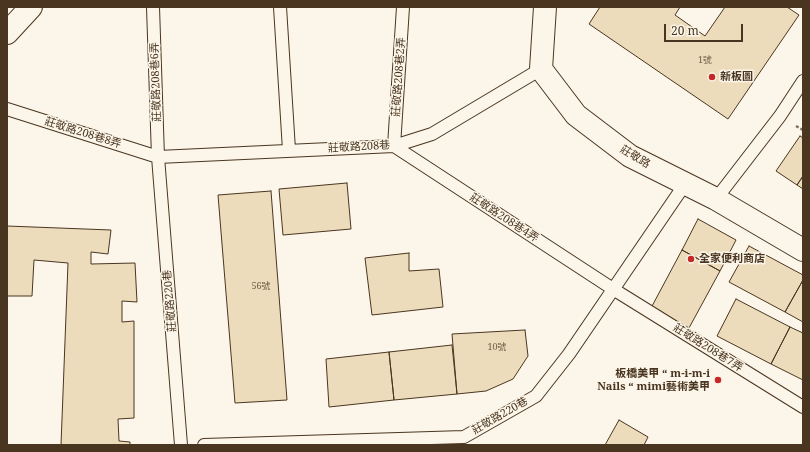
<!DOCTYPE html>
<meta charset="utf-8">
<style>
body{margin:0}
#map{position:relative;width:810px;height:452px;overflow:hidden;background:#fbf6e9;font-family:"Noto Serif",serif}
canvas{display:block}
.frame{position:absolute;inset:0;border:8px solid #4a3520;pointer-events:none}
.scale{position:absolute;left:664px;top:24px;width:79px;height:18px;box-sizing:border-box;border:2px solid #4a3520;border-top:0;padding-left:5px;font-size:12px;line-height:14px;white-space:nowrap;color:#4a3520;-webkit-text-stroke:3px #fbf6e9;paint-order:stroke}
</style>
<div id="map">
<canvas width="810" height="452"></canvas>
<div class="frame"></div>
<div class="scale">20 m</div>
</div>
<script>
const g = document.querySelector('canvas').getContext('2d');
g.lineJoin = 'round';
function paint(path, color) {
  g.fillStyle = color;
  g.fill(path, 'evenodd');
}
function poly(rows) {
  const path = new Path2D();
  for (const r of rows) {
    path.moveTo(r[0], r[1]);
    for (let i = 2; i < r.length; i += 2) path.lineTo(r[i], r[i + 1]);
  }
  return path;
}
function trace(path, color, width, dash) {
  g.strokeStyle = color;
  g.lineWidth = width;
  g.lineCap = dash ? 'butt' : 'round';
  g.setLineDash(dash || []);
  g.stroke(path);
}
function drawText(font, color, halo, rows, align = 'center') {
  g.font = font + ' "Noto Serif","Noto Sans TC",serif';
  g.lineWidth = 3;
  g.setLineDash([]);
  g.textBaseline = 'middle';
  g.strokeStyle = halo;
  g.fillStyle = color;
  for (const [text, x, y, turn = 0] of rows) {
    g.save();
    g.translate(x, y);
    g.rotate((+turn || 0) * Math.PI / 180);
    g.textAlign = isNaN(turn) ? turn : align;
    if (halo) g.strokeText(text, 0, 0);
    g.fillText(text, 0, 0);
    g.restore();
  }
}
const building = poly([
 [600,7,680,7,675,15,705,36,725,7,787,7,799,15,728,119,589,24,600,7],
 [800,136,803,138,803,176,797,185,776,171,800,136],
 [803,176,803,189,797,185,803,176],
 [347,183,351,229,283,235,279,189,347,183],
 [271,191,287,400,235,403,218,195,271,191],
 [698,219,736,240,720,271,682,250,698,219],
 [7,226,111,230,108,254,91,252,91,264,135,263,137,302,122,301,122,322,134,321,134,418,118,419,119,441,130,442,130,445,61,445,68,263,34,260,32,296,7,296,7,226],
 [749,246,803,275,803,280,785,312,729,282,749,246],
 [682,250,720,271,689,328,651,308,682,250],
 [409,253,409,271,439,269,443,307,372,315,365,258,409,253],
 [803,280,803,322,785,312,803,280],
 [736,299,790,327,771,364,717,336,736,299],
 [790,327,803,333,803,380,771,364,790,327],
 [525,330,528,356,513,379,486,391,457,394,452,334,525,330],
 [452,345,457,394,394,400,389,352,452,345],
 [389,352,394,400,329,407,326,359,389,352],
 [619,420,648,437,644,445,605,445,619,420]
]);
paint(building, '#ecdcbc');
trace(building, '#4a3520', 1);
const lane = poly([
 [153,7,158,157,181,445],
 [280,7,289,150],
 [403,7,394,146,613,289,803,407],
 [7,109,158,157,394,146,432,134,541,69],
 [716,199,780,116,803,81],
 [204,445,464,437,536,396,569,354,685,184]
]);
const street = poly([
 [545,7,541,69,576,115,630,156,716,199,803,250],
 [7,33,31,7]
]);
trace(lane, '#4a3520', 14);
trace(street, '#4a3520', 24);
trace(poly([
 [796,126,803,130]
]), '#7f6f5c', 2.5, [3, 2]);
trace(lane, '#fbf6e9', 12);
trace(street, '#fbf6e9', 22);
for (const [x, y, r, color] of [
 [712,77,4,"#c62828"],
 [691,259,4,"#c62828"],
 [718,380,4,"#c62828"]
]) {
  const dot = new Path2D();
  dot.arc(x, y, r, 0, 2 * Math.PI);
  g.fillStyle = color;
  g.fill(dot);
  trace(dot, '#fbf6e9', 1.5);
}
drawText('9px', '#725f47', null, [
 ["1號",705,60],
 ["56號",261,286],
 ["10號",497,347]
]);
drawText('11px', '#4a3520', '#fbf6e9', [
 ["莊敬路208巷2弄",399,77,-86],
 ["莊敬路208巷6弄",156,82,-92],
 ["莊敬路208巷8弄",83,133,17],
 ["莊敬路208巷",359,147,-3],
 ["莊敬路",635,157,31],
 ["莊敬路208巷4弄",504,218,33],
 ["莊敬路220巷",170,301,-95],
 ["莊敬路208巷7弄",708,348,32],
 ["莊敬路220巷",500,416,-30]
]);
drawText('bold 11px', '#4a3520', '#fbf6e9', [
 ["新板圖",720,77],
 ["全家便利商店",699,259],
 ["板橋美甲 “ m-i-m-i",710,374,"right"],
 ["Nails “ mimi藝術美甲",710,387,"right"]
], 'left');
</script>
